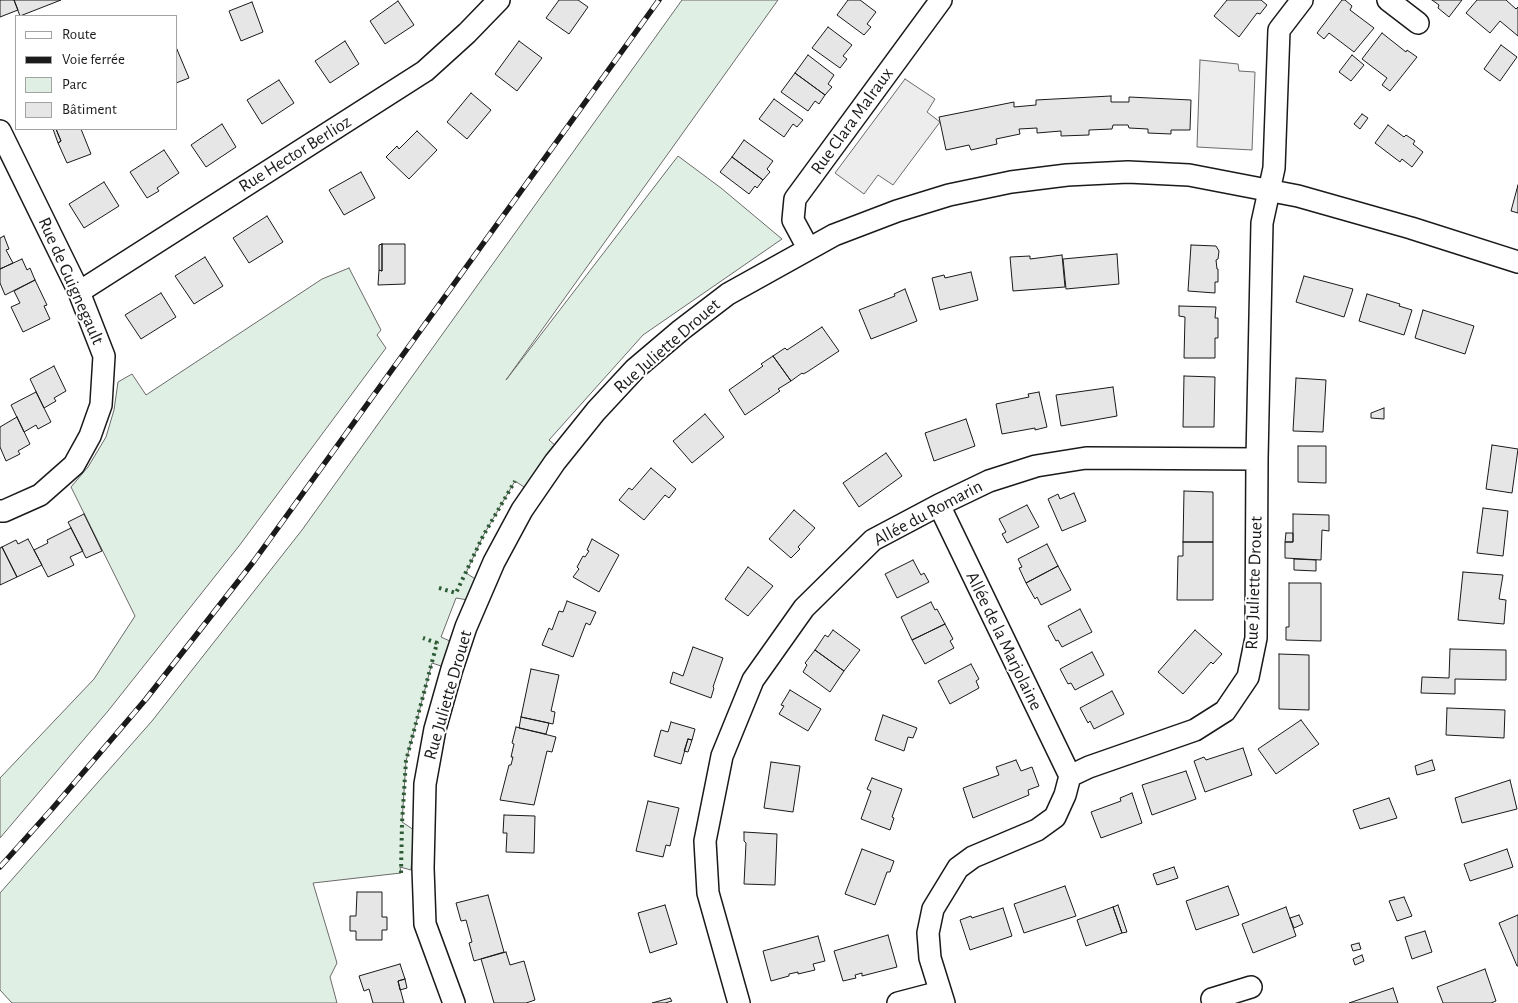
<!DOCTYPE html>
<meta charset="utf-8">
<style>
body{margin:0}
#map{position:relative;width:1518px;height:1003px;overflow:hidden;background:#fff;font-family:"Alegreya Sans",sans-serif}
canvas{display:block}
.legend{position:absolute;left:15px;top:15px;width:162px;height:115px;box-sizing:border-box;background:#fff;border:1px solid #a3a3a3;margin:0;padding:6px 9px;list-style:none;font-size:15px;color:#1a1a1a}
.legend li{display:flex;align-items:center;gap:10px;height:25px}
.legend b{width:25px;border:1px solid #a3a3a3}
</style>
<div id="map">
<canvas width="1518" height="1003"></canvas>
<ul class="legend">
<li><b style="height:6px;background:#fff"></b>Route</li>
<li><b style="height:6px;background:#1a1a1a"></b>Voie ferrée</li>
<li><b style="height:14px;background:#e0efe3"></b>Parc</li>
<li><b style="height:14px;background:#e6e6e6"></b>Bâtiment</li>
</ul>
</div>
<script>
const g = document.querySelector('canvas').getContext('2d');
g.lineJoin = 'round';
function paint(path, color) {
  g.fillStyle = color;
  g.fill(path, 'evenodd');
}
function poly(rows) {
  const path = new Path2D();
  for (const r of rows) {
    path.moveTo(r[0], r[1]);
    for (let i = 2; i < r.length; i += 2) path.lineTo(r[i], r[i + 1]);
  }
  return path;
}
function trace(path, color, width, dash) {
  g.strokeStyle = color;
  g.lineWidth = width;
  g.lineCap = dash ? 'butt' : 'round';
  g.setLineDash(dash || []);
  g.stroke(path);
}
function drawText(font, color, halo, rows, align = 'center') {
  g.font = font + ' "Alegreya Sans",sans-serif';
  g.lineWidth = 4;
  g.setLineDash([]);
  g.textBaseline = 'middle';
  g.strokeStyle = halo;
  g.fillStyle = color;
  for (const [text, x, y, turn = 0] of rows) {
    g.save();
    g.translate(x, y);
    g.rotate((+turn || 0) * Math.PI / 180);
    g.textAlign = isNaN(turn) ? turn : align;
    if (halo) g.strokeText(text, 0, 0);
    g.fillText(text, 0, 0);
    g.restore();
  }
}
const green = poly([
 [682,0,778,0,506,380,678,156,721,188,782,239,643,335,549,440,556,446,527,489,515,481,483,536,466,573,477,580,468,600,456,598,441,637,452,642,444,667,432,663,406,761,402,822,414,830,411,870,400,867,401,873,313,883,337,963,330,977,337,1003,12,1003,0,990,0,893,152,721,302,530,682,0],
 [349,268,381,330,377,335,386,348,239,546,108,711,0,838,0,778,94,679,135,616,71,487,88,467,106,437,114,410,118,382,132,374,146,395,322,279,349,268]
]);
paint(green, '#e0efe3');
trace(green, '#6a6a6a', 1);
const parking = poly([
 [1200,60,1238,64,1239,71,1255,72,1252,150,1197,147,1200,60],
 [905,79,935,99,927,112,940,122,893,185,878,175,864,194,835,173,905,79]
]);
paint(parking, '#ededed');
trace(parking, '#6a6a6a', 1);
const building = poly([
 [0,0,14,0,18,10,0,17,0,0],
 [14,0,61,0,20,16,14,0],
 [559,0,578,0,588,7,569,34,546,18,559,0],
 [848,0,860,0,876,12,867,24,871,27,864,35,837,15,848,0],
 [1227,0,1261,0,1267,5,1260,14,1257,13,1239,37,1214,16,1227,0],
 [1342,0,1345,0,1352,6,1350,10,1374,28,1354,52,1329,33,1324,39,1317,33,1342,0],
 [1432,0,1462,0,1449,17,1438,8,1439,5,1432,0],
 [1477,0,1506,0,1516,9,1518,7,1518,36,1500,21,1490,33,1466,13,1477,0],
 [398,1,414,25,385,44,370,21,398,1],
 [252,2,263,32,241,41,229,11,252,2],
 [828,27,852,45,843,56,847,59,840,68,812,48,828,27],
 [1382,33,1406,52,1407,50,1417,57,1390,91,1382,85,1387,78,1362,59,1382,33],
 [345,41,359,64,330,83,315,61,345,41],
 [519,41,542,58,517,91,495,74,519,41],
 [1501,45,1517,57,1500,81,1484,69,1501,45],
 [176,47,189,78,176,83,176,47],
 [808,55,834,75,828,84,832,87,825,95,795,73,808,55],
 [1352,55,1364,65,1351,81,1339,72,1352,55],
 [795,73,825,95,819,104,815,101,808,111,781,92,795,73],
 [279,80,294,103,262,124,247,100,279,80],
 [471,93,491,110,467,139,447,122,471,93],
 [1111,96,1111,102,1129,102,1129,97,1191,100,1190,130,1171,130,1171,134,1148,133,1148,129,1129,128,1128,125,1113,125,1112,129,1089,130,1089,135,1061,136,1061,131,1037,133,1037,128,1019,129,1020,134,996,139,997,144,971,150,969,145,946,150,939,117,1014,102,1014,107,1036,105,1036,100,1111,96],
 [774,99,803,120,797,127,793,124,784,137,759,119,774,99],
 [1362,114,1368,118,1360,129,1354,124,1362,114],
 [222,124,236,147,206,167,191,145,222,124],
 [1388,125,1404,137,1406,135,1415,141,1413,144,1423,152,1412,167,1402,159,1400,162,1375,143,1388,125],
 [53,129,56,129,61,141,58,143,53,129],
 [56,129,81,129,91,154,67,163,58,143,61,141,56,129],
 [417,131,437,150,409,179,386,157,397,146,399,149,417,131],
 [744,140,773,161,767,169,770,172,763,180,732,157,744,140],
 [164,150,179,173,157,188,159,191,147,198,130,172,164,150],
 [732,157,763,180,757,188,755,186,749,194,720,172,732,157],
 [361,172,375,198,344,215,329,190,361,172],
 [104,182,119,206,84,228,69,204,104,182],
 [1518,185,1518,213,1511,211,1518,185],
 [267,216,283,242,249,263,233,238,267,216],
 [4,236,9,249,6,250,13,263,0,269,0,238,4,236],
 [382,244,382,271,379,270,379,245,382,244],
 [382,244,405,244,405,284,378,285,379,270,382,271,382,244],
 [1191,245,1216,246,1219,251,1218,259,1216,260,1217,269,1218,269,1218,282,1215,282,1215,293,1188,291,1191,245],
 [1117,254,1119,284,1066,289,1063,259,1117,254],
 [1062,255,1065,287,1013,291,1010,257,1030,256,1030,259,1062,255],
 [205,257,223,286,194,304,175,276,205,257],
 [22,259,27,270,30,268,35,280,5,295,0,283,0,269,22,259],
 [971,272,978,300,940,310,932,278,944,275,945,278,971,272],
 [1304,276,1353,289,1344,317,1296,302,1304,276],
 [35,280,47,305,44,306,50,319,23,332,11,307,20,303,14,291,35,280],
 [905,289,917,321,871,339,859,310,895,296,894,294,905,289],
 [161,293,176,317,141,339,125,315,161,293],
 [1367,294,1400,304,1399,306,1412,310,1404,335,1359,321,1367,294],
 [1179,306,1216,307,1215,318,1218,318,1218,338,1215,338,1215,358,1184,358,1185,317,1179,316,1179,306],
 [1423,310,1474,326,1465,354,1415,338,1423,310],
 [822,327,839,351,807,372,803,374,802,373,791,381,773,356,785,348,787,350,822,327],
 [773,356,791,381,778,389,780,391,745,415,729,390,763,366,761,364,773,356],
 [54,366,66,391,54,398,56,401,44,408,30,379,54,366],
 [1184,376,1215,377,1214,427,1183,427,1184,376],
 [1296,378,1326,380,1323,432,1293,431,1296,378],
 [1113,387,1117,416,1061,426,1056,395,1113,387],
 [36,392,51,422,38,429,36,425,24,432,11,405,36,392],
 [1039,392,1047,427,1035,430,1035,428,1002,434,996,404,1029,397,1028,394,1039,392],
 [1384,408,1384,419,1371,418,1371,413,1384,408],
 [705,414,724,437,692,463,673,441,705,414],
 [17,417,30,444,18,451,20,454,6,461,0,447,0,427,17,417],
 [966,419,975,446,934,461,925,433,966,419],
 [1492,445,1518,449,1512,493,1486,489,1492,445],
 [1298,446,1326,446,1326,483,1298,482,1298,446],
 [886,453,902,476,859,507,843,483,886,453],
 [651,468,676,489,669,498,665,495,644,520,619,500,629,488,632,490,651,468],
 [1184,491,1213,492,1213,542,1183,542,1184,491],
 [1074,493,1086,521,1062,531,1048,499,1058,494,1060,499,1074,493],
 [1027,505,1039,527,1007,543,1002,534,1006,532,999,519,1027,505],
 [1483,508,1508,511,1503,556,1477,553,1483,508],
 [794,510,815,528,798,547,800,549,791,558,769,539,794,510],
 [84,514,102,551,86,558,68,522,84,514],
 [1293,514,1329,515,1329,531,1322,530,1321,560,1285,558,1285,542,1293,542,1293,514],
 [71,528,83,551,70,557,74,565,48,577,34,550,48,543,47,540,71,528],
 [1286,533,1293,533,1293,542,1285,542,1286,533],
 [28,539,42,565,17,577,2,547,16,540,18,544,28,539],
 [592,539,619,555,599,592,573,577,579,569,577,567,583,556,585,557,589,551,587,550,592,539],
 [1183,542,1213,542,1213,600,1177,600,1178,556,1183,556,1183,542],
 [1047,544,1058,566,1026,583,1019,568,1022,567,1018,559,1047,544],
 [2,547,17,577,0,585,0,548,2,547],
 [1294,559,1316,560,1316,571,1294,570,1294,559],
 [913,560,921,575,924,573,929,582,897,598,885,574,913,560],
 [1058,566,1071,590,1041,605,1037,597,1035,599,1026,583,1058,566],
 [748,567,773,586,748,616,725,599,748,567],
 [1463,572,1503,575,1499,599,1506,600,1504,624,1458,620,1463,572],
 [1289,583,1321,583,1321,641,1286,640,1286,627,1289,627,1289,583],
 [567,601,596,612,590,625,586,623,573,657,542,645,549,628,552,630,559,611,563,612,567,601],
 [931,602,935,610,937,609,945,624,912,640,901,617,931,602],
 [1080,609,1092,632,1062,647,1058,640,1056,641,1048,626,1080,609],
 [945,624,953,639,950,641,954,648,925,664,912,640,945,624],
 [833,630,860,650,844,671,815,650,825,635,828,637,833,630],
 [1195,630,1222,654,1213,664,1211,662,1183,694,1158,672,1195,630],
 [693,647,723,658,713,687,714,688,711,698,670,683,673,672,683,676,693,647],
 [1450,649,1506,650,1506,680,1455,679,1455,694,1421,693,1422,677,1449,678,1450,649],
 [815,650,844,671,830,692,803,672,807,665,805,663,815,650],
 [1092,652,1104,675,1075,690,1071,683,1068,684,1060,669,1092,652],
 [1279,654,1309,655,1309,710,1279,709,1279,654],
 [971,664,979,679,976,681,979,688,950,704,938,681,971,664],
 [531,669,559,675,551,711,555,712,553,724,521,717,531,669],
 [790,690,821,709,808,731,779,714,784,706,781,705,790,690],
 [1112,691,1124,714,1094,729,1090,721,1088,723,1080,708,1112,691],
 [1447,708,1505,710,1504,738,1446,735,1447,708],
 [883,715,917,728,913,738,908,737,904,751,875,740,883,715],
 [521,717,549,723,546,734,519,728,521,717],
 [1301,720,1319,744,1276,774,1258,749,1301,720],
 [671,722,695,729,692,740,688,739,681,764,654,756,661,730,668,732,671,722],
 [516,727,556,737,552,752,547,751,534,805,500,800,509,765,511,765,513,757,511,757,514,744,512,743,516,727],
 [688,739,692,740,688,752,684,751,688,739],
 [1243,748,1252,775,1205,792,1194,761,1204,757,1206,760,1243,748],
 [1016,760,1021,771,1032,767,1039,786,1028,790,1029,795,973,818,963,788,999,775,996,767,1016,760],
 [1432,760,1435,770,1417,775,1415,766,1432,760],
 [771,762,800,766,793,812,764,808,771,762],
 [1186,771,1196,799,1152,815,1142,785,1186,771],
 [872,778,902,789,892,817,894,818,890,830,861,819,871,791,867,789,872,778],
 [1510,780,1517,809,1462,823,1455,798,1510,780],
 [1132,793,1142,823,1101,838,1091,812,1121,801,1120,798,1132,793],
 [1389,798,1397,818,1360,829,1353,810,1389,798],
 [648,801,679,808,670,846,666,845,663,857,636,851,648,801],
 [504,815,535,816,534,853,506,852,507,833,503,833,504,815],
 [744,832,777,834,775,885,744,884,746,843,744,841,744,832],
 [862,849,894,861,890,872,887,872,875,905,845,894,862,849],
 [1507,849,1513,867,1470,881,1464,864,1507,849],
 [1174,867,1178,878,1157,885,1153,874,1174,867],
 [1065,886,1076,916,1024,933,1014,904,1065,886],
 [1228,886,1239,915,1196,930,1186,901,1228,886],
 [357,892,382,892,382,917,387,917,387,930,382,930,382,940,356,940,356,931,350,931,350,916,356,916,357,892],
 [488,895,504,952,474,961,469,943,472,942,466,920,461,921,456,903,488,895],
 [1404,897,1412,916,1397,921,1389,901,1404,897],
 [665,905,677,944,650,953,638,913,665,905],
 [1118,905,1127,932,1122,933,1113,907,1118,905],
 [1113,907,1122,933,1086,946,1077,920,1113,907],
 [1286,907,1296,936,1253,953,1242,924,1286,907],
 [1003,908,1012,936,970,950,960,920,971,916,972,918,1003,908],
 [1299,915,1303,924,1294,928,1290,918,1299,915],
 [1518,915,1518,966,1517,966,1499,923,1518,915],
 [1425,931,1432,952,1412,959,1405,937,1425,931],
 [888,935,897,967,862,976,862,973,855,975,856,978,843,981,834,951,888,935],
 [818,936,825,961,813,964,815,970,798,974,798,972,789,974,789,976,771,981,763,951,818,936],
 [1359,943,1361,949,1353,951,1351,945,1359,943],
 [506,952,510,965,524,961,535,1000,526,1003,494,1003,481,959,506,952],
 [1362,955,1364,961,1355,965,1353,959,1362,955],
 [400,964,405,979,398,981,404,1003,373,1003,369,989,364,991,359,976,400,964],
 [1485,969,1496,1001,1491,1003,1443,1003,1437,987,1485,969],
 [405,979,407,988,400,990,398,981,405,979],
 [1393,988,1398,1003,1349,1003,1393,988],
 [670,998,672,1001,665,1003,652,1003,670,998]
]);
paint(building, '#e6e6e6');
trace(building, '#1a1a1a', 1);
const minor = poly([
 [1388,0,1418,23],
 [0,131,79,292,104,356,101,405,90,436,74,465,40,495,4,511,0,511],
 [808,248,793,220,795,199,941,0],
 [79,292,425,71,467,33,499,0],
 [939,505,1070,776],
 [454,1003,425,924,423,868,425,784,435,729,452,669,466,627,494,562,522,510,555,462,596,411,635,369,681,330,728,294,834,235,897,211,949,195,1011,182,1067,175,1128,172,1189,175,1298,196,1411,228,1518,262],
 [739,1003,708,893,705,841,722,756,753,680,804,608,873,540,939,505,989,481,1036,466,1086,458,1257,459],
 [898,1003,940,992],
 [944,1003,930,958,928,933,933,909,958,868,973,857,1037,830,1055,817,1065,795,1070,776,1089,767,1195,730,1225,711,1248,677,1256,638,1257,459,1262,223,1274,168,1279,30,1302,0],
 [1214,1003,1212,999,1251,987]
]);
trace(minor, '#1a1a1a', 24);
trace(minor, '#fff', 21);
const rail = poly([
 [0,867,52,809,146,699,254,561,659,0]
]);
trace(rail, '#1a1a1a', 5.5);
trace(rail, '#fff', 4, [11]);
trace(poly([
 [439,588,456,593,483,536,515,481],
 [401,873,402,823,406,761,437,643,423,638]
]), '#2b5a34', 4, [2.5, 4]);
drawText('18px', '#1a1a1a', '#fff', [
 ["Rue Clara Malraux",852,121,-54],
 ["Rue Hector Berlioz",295,154,-32],
 ["Rue de Guignegault",71,281,66],
 ["Rue Juliette Drouet",667,346,-41],
 ["Allée du Romarin",928,513,-28],
 ["Rue Juliette Drouet",1254,583,-88],
 ["Allée de la Marjolaine",1004,641,64],
 ["Rue Juliette Drouet",448,695,-74]
]);
</script>
